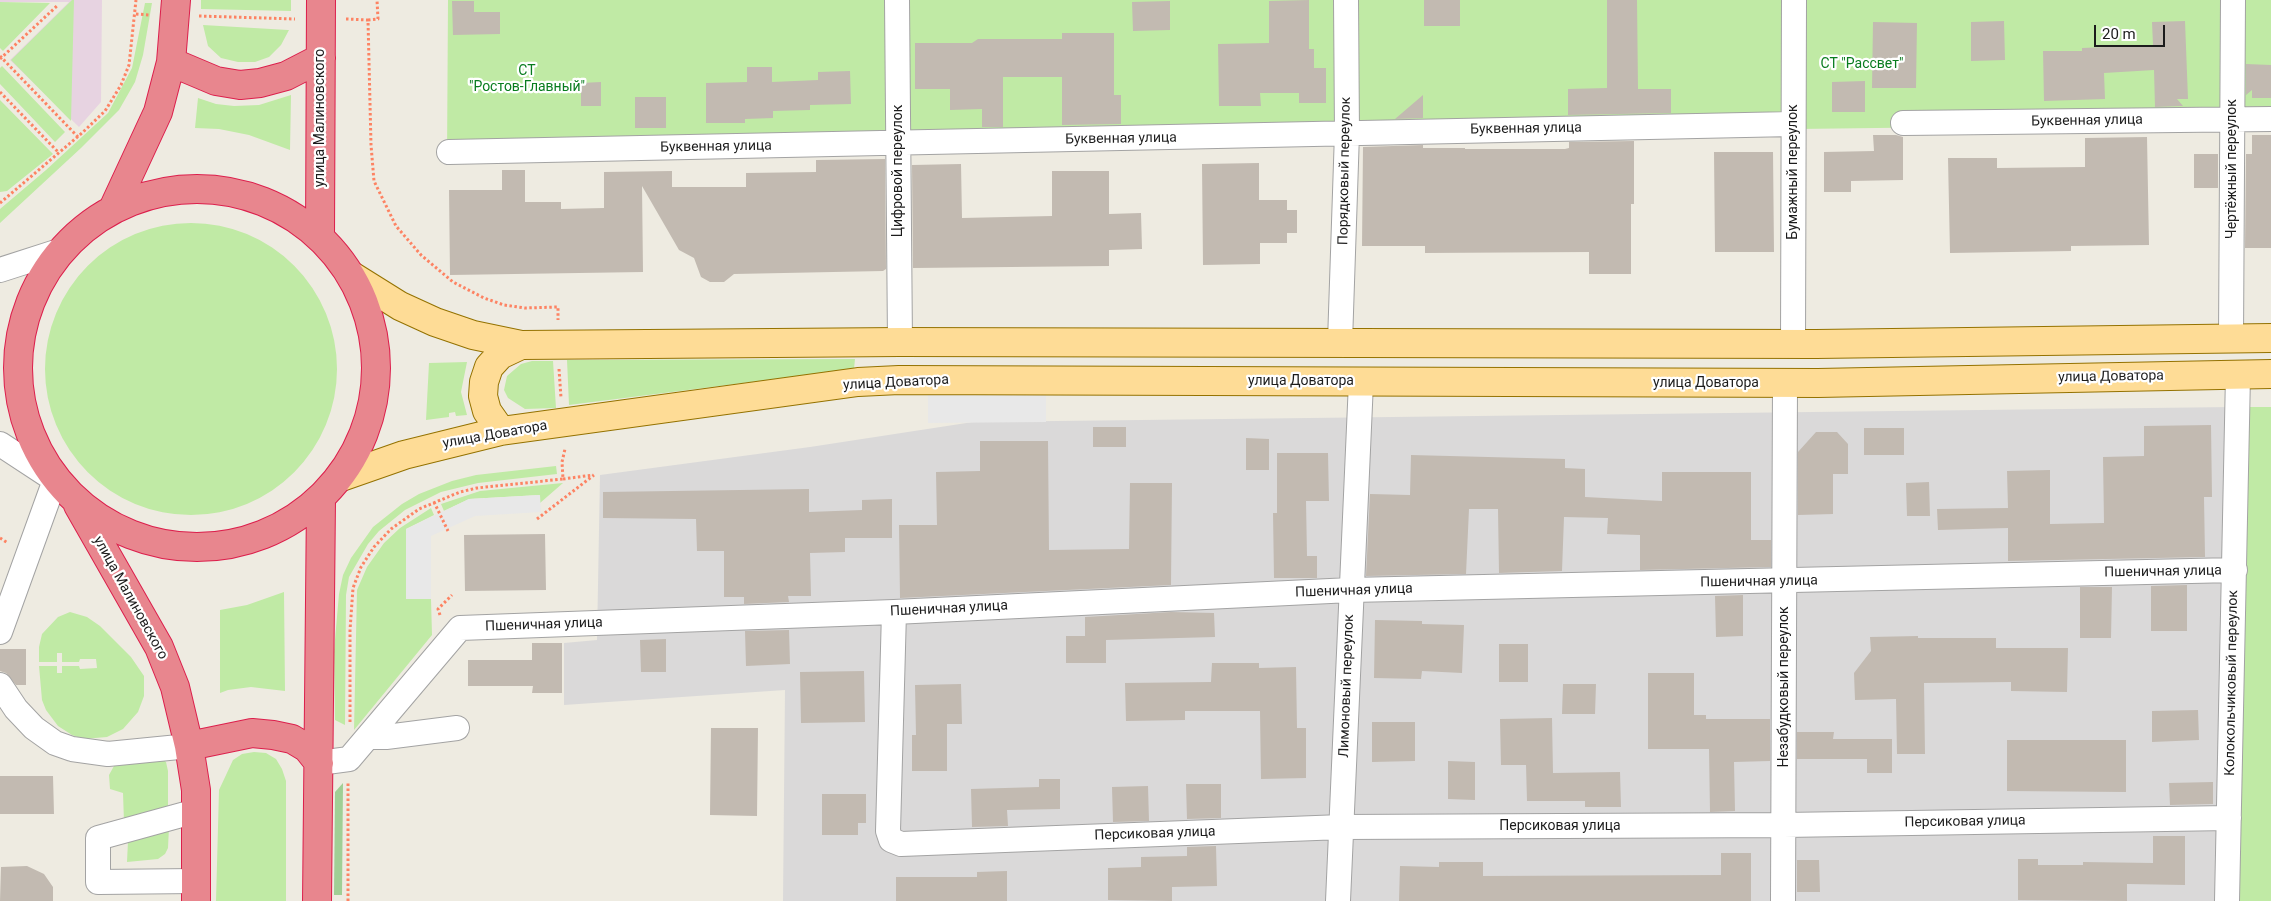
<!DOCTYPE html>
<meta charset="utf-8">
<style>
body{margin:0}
#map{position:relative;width:2271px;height:901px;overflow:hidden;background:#eeebe1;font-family:Roboto,sans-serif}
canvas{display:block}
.scale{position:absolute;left:2094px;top:25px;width:71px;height:22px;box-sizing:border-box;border:2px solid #1c1c1c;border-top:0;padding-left:6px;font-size:15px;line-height:18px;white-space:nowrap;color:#1c1c1c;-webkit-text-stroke:4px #fff;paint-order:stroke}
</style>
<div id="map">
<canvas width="2271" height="901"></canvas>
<div class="scale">20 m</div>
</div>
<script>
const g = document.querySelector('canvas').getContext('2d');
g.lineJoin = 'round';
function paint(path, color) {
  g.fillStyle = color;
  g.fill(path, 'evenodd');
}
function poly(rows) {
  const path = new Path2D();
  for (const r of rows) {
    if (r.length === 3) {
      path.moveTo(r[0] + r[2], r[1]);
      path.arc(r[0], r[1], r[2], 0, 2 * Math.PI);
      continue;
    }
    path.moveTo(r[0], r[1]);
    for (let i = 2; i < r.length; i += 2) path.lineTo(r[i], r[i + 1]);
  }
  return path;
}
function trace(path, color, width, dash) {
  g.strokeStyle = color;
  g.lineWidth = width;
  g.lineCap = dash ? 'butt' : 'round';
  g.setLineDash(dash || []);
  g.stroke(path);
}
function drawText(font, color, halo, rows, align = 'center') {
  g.font = font + ' Roboto,sans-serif';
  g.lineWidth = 4.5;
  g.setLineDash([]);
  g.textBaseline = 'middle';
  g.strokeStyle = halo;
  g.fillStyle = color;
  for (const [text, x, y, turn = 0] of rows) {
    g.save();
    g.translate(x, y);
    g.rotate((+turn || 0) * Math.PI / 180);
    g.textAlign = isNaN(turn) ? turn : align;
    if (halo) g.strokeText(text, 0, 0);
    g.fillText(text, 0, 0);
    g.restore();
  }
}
paint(poly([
 [2233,407,2221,901,783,901,785,690,564,705,564,643,597,640,600,475,810,447,973,422]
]), '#dad9d9');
paint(poly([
 [0,0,102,0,101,102,79,127,10,60,69,2,0,2]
]), '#e7d3e1');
paint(poly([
 [72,0,74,0,71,121,11,60],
 [201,0,291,0,291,11,201,9],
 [448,0,2271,0,2271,123,1798,129,447,159],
 [0,2,50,3,3,51,0,48],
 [145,3,152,3,143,55,135,82,119,110,81,148,0,223,0,209,46,170,108,113,132,68],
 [203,25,288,30,289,30,281,45,269,57,255,62,238,62,221,58,208,46],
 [2,66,65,132,55,142,0,84,0,68],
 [291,95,290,150,249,135,219,129,195,128,198,98,216,104,234,106,259,105],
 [0,100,53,154,7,191,0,192],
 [191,369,146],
 [855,359,854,369,569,405,567,360],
 [532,361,553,361,556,408,525,409,508,398,504,390,507,376,521,364],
 [467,362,461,392,467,415,456,416,455,412,449,413,449,417,426,420,429,363],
 [2233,407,2271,407,2271,901,2221,901],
 [556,466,557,474,478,483,441,492,405,510,379,531,368,544,349,577,346,595,345,725,335,720,334,651,339,594,343,575,351,558,373,527,402,504,419,494,452,481,476,475],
 [563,483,540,503,539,495,469,499,444,511,441,504,480,491],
 [431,508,434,515,406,529,406,599,431,599,432,635,354,730,357,590,367,567,384,543,400,528],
 [284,592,285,691,251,687,228,690,220,693,220,610,247,605],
 [70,612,87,617,100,626,131,657,144,676,144,696,138,712,123,729,107,737,83,739,72,735,58,726,46,710,42,700,39,666,57,666,57,673,62,673,62,666,79,666,80,669,97,668,96,659,80,659,79,662,62,662,62,653,57,653,57,662,39,662,39,647,42,634,58,617],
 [254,752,266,753,276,759,282,769,286,781,286,901,216,901,219,790,233,760,242,754],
 [153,756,160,757,166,762,168,771,168,807,124,822,123,793,110,789,109,775,114,766],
 [169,827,168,848,165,854,158,859,127,862,128,841]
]), '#c0eaa5');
paint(poly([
 [343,783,342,895,334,895,335,792]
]), '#a0cf95');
paint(poly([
 [1046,389,1046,422,928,423,928,390],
 [540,495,541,512,475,516,431,536,431,599,406,599,406,529,469,499]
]), '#e8e8e8');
paint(poly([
 [1309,0,1309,49,1314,49,1314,68,1326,68,1326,103,1299,103,1299,93,1260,93,1261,106,1219,106,1218,44,1269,43,1269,1],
 [1424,0,1460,0,1460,26,1424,26],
 [1607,0,1637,0,1638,89,1671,89,1671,113,1568,115,1568,89,1607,88],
 [452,1,474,1,474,12,500,12,500,34,453,35],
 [1170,1,1170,30,1133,31,1132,2],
 [2004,21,2005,60,1971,61,1971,22],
 [2185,21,2188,99,2177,99,2183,106,2155,107,2154,70,2104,73,2105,99,2044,101,2043,51,2082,51,2082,48,2153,45,2152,22],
 [1873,22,1917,23,1916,88,1872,88],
 [1062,33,1114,33,1114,95,1121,95,1121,124,1062,125,1062,77,1003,77,1003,127,982,127,982,109,950,110,950,89,915,89,915,43,972,43,978,39,1062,39],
 [2246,64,2271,65,2271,98,2252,98,2252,90,2246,95],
 [747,67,772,67,772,82,818,80,818,72,850,71,851,104,810,105,810,110,773,111,773,118,745,119,745,123,706,123,706,83,747,82],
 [1865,81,1865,112,1832,112,1832,82],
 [601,82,601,106,581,106,581,83],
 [1423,95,1423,118,1395,119],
 [635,97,666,97,666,128,635,128],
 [1873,135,1896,135,1903,137,1903,180,1851,181,1851,192,1824,192,1824,152,1874,151],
 [2252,135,2271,135,2271,248,2245,248,2246,154,2252,154],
 [2147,137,2149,245,2071,246,2071,251,1950,253,1948,158,1997,158,1997,168,2085,167,2085,138],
 [1634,141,1634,204,1631,204,1631,274,1589,274,1589,252,1425,253,1425,246,1362,246,1363,147,1423,145,1423,148,1465,148,1465,149,1565,149,1569,148,1569,142],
 [1714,152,1773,152,1774,252,1715,252],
 [2194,154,2218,154,2218,188,2194,188],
 [885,159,886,269,883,271,734,274,724,282,710,282,701,277,694,258,679,250,642,186,643,272,450,275,449,190,502,190,502,170,525,170,525,202,561,202,561,209,604,208,604,172,672,171,672,187,746,187,746,173,816,172,816,160],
 [1259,163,1259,200,1287,200,1287,210,1297,210,1297,233,1287,233,1287,243,1260,243,1260,264,1203,265,1202,164],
 [961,164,962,218,1052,216,1052,171,1109,171,1109,214,1141,213,1142,249,1109,250,1109,266,913,268,912,165],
 [2211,425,2212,497,2204,497,2205,557,2008,561,2008,528,1938,530,1937,509,2008,508,2007,471,2050,470,2050,524,2104,523,2103,457,2144,456,2144,426],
 [1093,427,1126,427,1126,447,1093,447],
 [1864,428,1904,428,1904,455,1864,455],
 [1816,432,1837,432,1848,444,1848,474,1833,474,1833,514,1798,515,1798,452],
 [1246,438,1269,439,1269,470,1246,470],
 [980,441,1048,441,1049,550,1129,549,1130,483,1172,483,1171,585,900,598,899,525,937,525,936,472,980,471],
 [1277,453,1328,453,1329,501,1306,501,1307,556,1317,556,1317,578,1274,578,1273,513,1277,513],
 [1411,455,1565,459,1565,468,1585,469,1585,497,1662,501,1662,472,1751,472,1751,540,1771,540,1771,567,1640,570,1640,535,1607,534,1608,518,1564,517,1562,571,1499,573,1498,509,1469,509,1466,574,1366,576,1370,494,1410,495],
 [1929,482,1930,516,1907,516,1906,483],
 [809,489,809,512,862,510,862,500,892,499,892,538,845,538,845,552,810,553,811,596,788,596,789,602,744,604,744,597,724,597,724,551,697,551,696,519,603,518,603,492],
 [545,534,546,590,465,591,464,535],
 [2187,585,2187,631,2151,631,2151,586],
 [2080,587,2112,587,2111,638,2080,638],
 [1743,595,1743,636,1716,637,1715,596],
 [1171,612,1214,613,1215,637,1106,640,1106,663,1066,663,1066,636,1085,636,1085,617],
 [1375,620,1422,621,1422,624,1464,625,1462,673,1422,671,1421,679,1374,678],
 [789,630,790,664,746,666,745,631],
 [1918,636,1918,638,1996,638,1996,648,2068,648,2067,692,2011,691,2011,682,1924,683,1925,754,1897,754,1896,699,1855,700,1854,673,1871,651,1870,637],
 [666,639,666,672,641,672,640,640],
 [532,643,562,643,562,693,532,693,533,686,468,686,468,660,532,660],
 [1499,644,1528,644,1528,682,1499,682],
 [0,649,26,649,26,685,16,685,6,673,0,671],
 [1212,663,1259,663,1259,668,1296,667,1297,728,1306,728,1306,778,1261,779,1260,711,1185,711,1185,720,1126,721,1125,683,1211,682],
 [864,671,865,722,801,723,800,672],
 [1648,673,1694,673,1694,715,1706,715,1706,719,1770,719,1770,761,1734,762,1735,811,1710,812,1709,749,1648,749],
 [961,684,962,724,947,724,947,771,912,771,912,735,916,735,915,685],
 [1563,684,1596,684,1595,714,1562,714],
 [2198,710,2199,740,2152,742,2152,711],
 [1552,718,1553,773,1620,772,1621,807,1585,807,1585,801,1527,801,1526,765,1501,765,1500,719],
 [1372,722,1415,722,1415,761,1372,762],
 [711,728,758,728,757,816,710,815],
 [1797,732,1834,732,1833,739,1892,739,1892,773,1867,773,1867,759,1797,759],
 [2007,740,2126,740,2126,792,2007,791],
 [1448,761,1475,762,1475,800,1448,799],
 [0,776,53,776,54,814,0,814],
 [1039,779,1060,779,1060,809,1007,810,1008,826,972,827,971,789,1039,787],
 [2213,782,2213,804,2170,805,2169,783],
 [1186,784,1221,784,1221,818,1187,819],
 [1148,786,1149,821,1113,822,1112,787],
 [822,794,866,794,866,823,858,823,858,835,822,835],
 [2153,836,2185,836,2185,885,2127,884,2127,901,2018,900,2018,859,2038,859,2038,865,2083,865,2083,862,2153,863],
 [1216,846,1217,886,1172,887,1172,901,1108,900,1108,868,1141,867,1141,857,1187,856,1187,847],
 [1721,853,1751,853,1751,901,1399,901,1400,866,1439,867,1439,862,1483,862,1483,876,1721,875],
 [1797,860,1819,860,1820,892,1797,892],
 [27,866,44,874,53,887,53,901,0,901,1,867],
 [1007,871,1007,901,896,901,896,877,977,877,977,872]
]), '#c2bab1');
const minor = poly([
 [897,0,900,342],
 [1903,123,2271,119],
 [449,152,1793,124],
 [0,270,59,251],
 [2231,338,2233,0],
 [1340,342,1347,133,1346,0],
 [1793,344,1794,0],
 [0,444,55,480,0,632],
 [894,612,888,831,891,840,901,844,1342,827,1784,825,2229,818],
 [0,685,16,709,34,728,55,743,72,749,108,754,189,746],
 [369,737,386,737,457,728],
 [319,763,349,759,460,628,894,612,1351,590,2235,570],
 [196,811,98,838,98,882,196,881],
 [1338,901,1361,382],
 [1783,901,1785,383],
 [2227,901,2238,375]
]);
const major = poly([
 [352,276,400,306,435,322,473,335,521,345,900,342,1816,344,2271,338],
 [501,431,487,411,483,396,484,382,489,367,500,355,521,345],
 [341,477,404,455,501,431,858,382,899,380,1818,383,2271,374]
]);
const highway = poly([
 [171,62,216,81,240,85,260,83,286,76,321,58],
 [197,368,179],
 [113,209,158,112,171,62,176,0],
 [320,237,321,0],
 [78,505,159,647,175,687,189,746,196,790,196,901],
 [189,746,252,733,273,735,292,739,307,748,319,763],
 [317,901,321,500]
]);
trace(minor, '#a3a3a3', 26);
trace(major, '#947200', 30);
trace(highway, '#dc1f4c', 30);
trace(poly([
 [136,14,150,15],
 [199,16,295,19],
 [346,19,368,20,371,145,374,181,396,226,421,255,453,282,484,298,504,305,525,308,558,307,558,320],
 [368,20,378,19,377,0],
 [0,56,78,137],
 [0,59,58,5],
 [0,92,59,153],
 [0,203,82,133,105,111,121,85,129,65,136,0],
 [559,369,561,398],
 [563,479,593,475],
 [434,502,448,531],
 [537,519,594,475],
 [0,538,8,543],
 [440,615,438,609,452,595],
 [350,722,350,630,353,588,361,567,374,547,391,529,419,509,460,492,477,488,563,479,562,462,565,449],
 [348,901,348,783]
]), '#fd8363', 3, [2.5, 2.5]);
trace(minor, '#fff', 24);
trace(major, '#fedc96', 28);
trace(highway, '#e8868e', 28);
drawText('14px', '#087c1e', '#fff', [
 ["СТ \"Рассвет\"",1862,64],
 ["СТ",527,71],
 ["\"Ростов-Главный\"",527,87]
]);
drawText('14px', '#1c1c1c', '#fff', [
 ["улица Малиновского",320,118,-90],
 ["Буквенная улица",2087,121,-1],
 ["Буквенная улица",1526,129,-1],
 ["Буквенная улица",1121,139,-1],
 ["Буквенная улица",716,147,-1],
 ["Чертёжный переулок",2232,169,-90],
 ["Цифровой переулок",898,171,-90],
 ["Порядковый переулок",1345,171,-89],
 ["Бумажный переулок",1793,172,-90],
 ["улица Доватора",2111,377,-1],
 ["улица Доватора",1301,381],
 ["улица Доватора",896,383,-3],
 ["улица Доватора",1706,383],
 ["улица Доватора",495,435,-10],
 ["Пшеничная улица",2163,572,-1],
 ["Пшеничная улица",1759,582,-1],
 ["Пшеничная улица",1354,591,-2],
 ["улица Малиновского",130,598,61],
 ["Пшеничная улица",949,609,-3],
 ["Пшеничная улица",544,625,-2],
 ["Колокольчиковый переулок",2232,683,-89],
 ["Лимоновый переулок",1347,686,-88],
 ["Незабудковый переулок",1784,687,-90],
 ["Персиковая улица",1965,822,-1],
 ["Персиковая улица",1560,826],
 ["Персиковая улица",1155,834,-2]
]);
</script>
